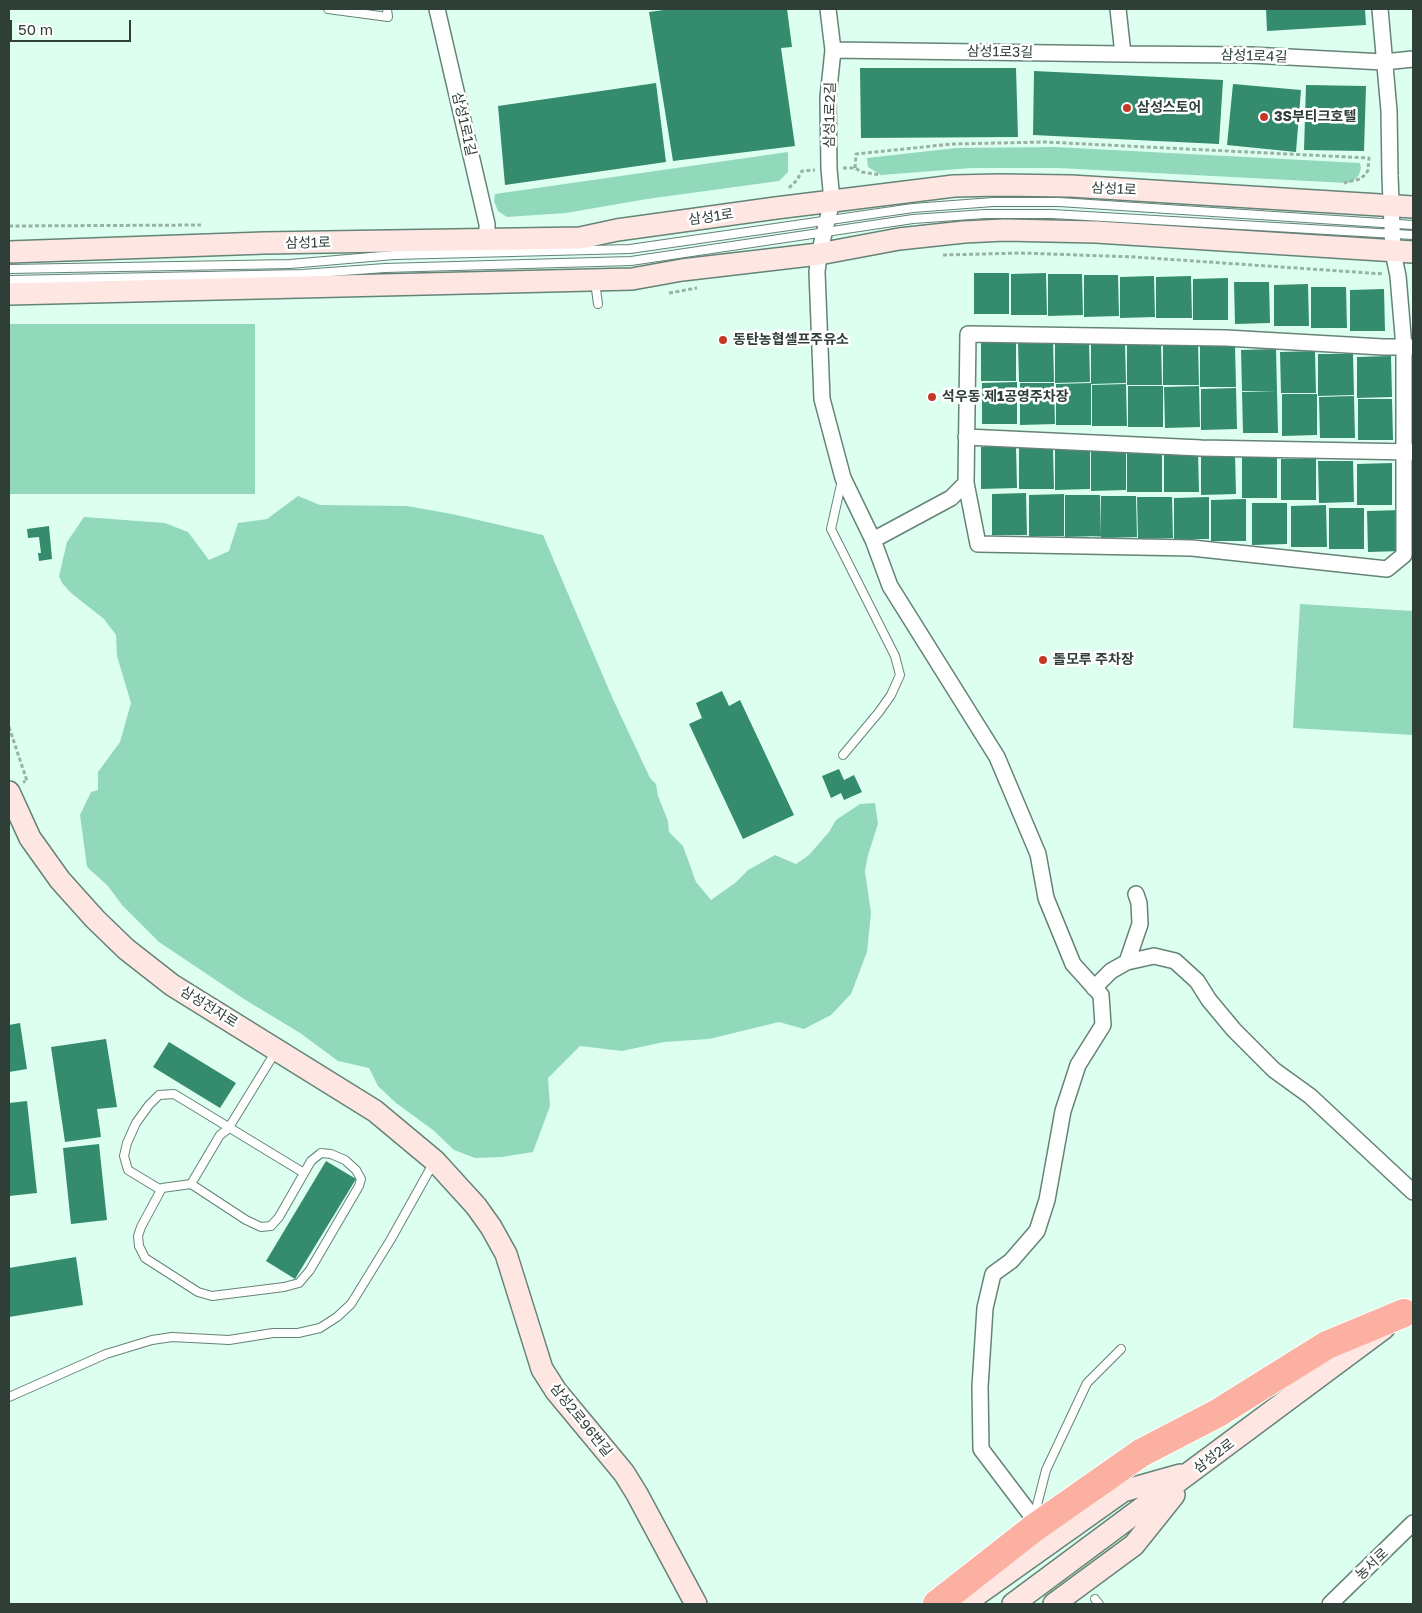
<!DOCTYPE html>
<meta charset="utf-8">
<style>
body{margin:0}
#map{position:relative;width:1422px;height:1613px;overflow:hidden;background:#ddfff0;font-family:"Golos Text",sans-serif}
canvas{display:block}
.frame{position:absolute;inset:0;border:10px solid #303e38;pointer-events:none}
.scale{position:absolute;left:10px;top:20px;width:121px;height:22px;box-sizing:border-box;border:2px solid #303e38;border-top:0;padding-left:6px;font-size:15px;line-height:18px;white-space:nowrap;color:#303e38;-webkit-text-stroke:4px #fff;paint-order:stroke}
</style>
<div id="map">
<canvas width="1422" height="1613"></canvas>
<div class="frame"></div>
<div class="scale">50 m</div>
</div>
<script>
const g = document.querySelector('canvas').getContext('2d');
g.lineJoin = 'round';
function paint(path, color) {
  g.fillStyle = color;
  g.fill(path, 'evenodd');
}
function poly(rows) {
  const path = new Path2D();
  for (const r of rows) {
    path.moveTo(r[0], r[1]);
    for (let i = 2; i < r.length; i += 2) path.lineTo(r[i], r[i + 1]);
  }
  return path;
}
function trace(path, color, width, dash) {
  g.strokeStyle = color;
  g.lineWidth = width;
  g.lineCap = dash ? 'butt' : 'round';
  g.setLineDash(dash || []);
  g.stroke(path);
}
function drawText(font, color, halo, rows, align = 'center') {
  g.font = font + ' "Golos Text","Noto Sans KR",sans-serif';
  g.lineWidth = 5;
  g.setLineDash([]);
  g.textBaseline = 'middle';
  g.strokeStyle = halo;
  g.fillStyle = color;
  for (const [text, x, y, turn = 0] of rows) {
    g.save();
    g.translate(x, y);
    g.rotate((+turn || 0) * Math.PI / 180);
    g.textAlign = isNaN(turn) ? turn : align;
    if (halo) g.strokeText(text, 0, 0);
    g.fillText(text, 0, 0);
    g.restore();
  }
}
paint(poly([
 [1055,147,1360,163,1361,168,1359,175,1353,181,1347,183,1058,168,972,168,881,175,868,167,867,158,956,148],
 [788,152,788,172,779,181,647,199,566,213,507,217,498,211,494,201,495,194],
 [9,324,255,324,255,494,9,494],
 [298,496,320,505,407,506,452,514,543,535,612,697,650,778,656,784,658,796,668,821,669,832,683,846,696,882,711,900,735,883,748,870,775,855,796,864,809,855,829,832,836,820,860,804,875,803,878,824,868,855,865,871,871,913,867,952,851,994,831,1015,804,1029,779,1022,709,1039,664,1042,622,1051,580,1046,548,1078,550,1106,533,1152,502,1157,475,1158,454,1150,433,1130,396,1103,378,1086,369,1068,338,1061,300,1033,244,999,159,942,122,905,108,886,87,867,80,815,91,792,98,790,98,772,120,742,131,703,117,656,116,635,104,619,71,593,62,583,59,576,67,542,84,517,165,523,188,532,209,560,229,551,238,523,267,519],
 [1300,604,1413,611,1413,735,1293,728]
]), '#92d9bc');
paint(poly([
 [671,9,787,9,792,47,781,48,795,146,673,161,649,12],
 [1266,9,1365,9,1366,25,1267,31],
 [860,68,1016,68,1018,137,861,138],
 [1034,71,1223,80,1219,144,1033,135],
 [656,83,666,162,505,185,498,106],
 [1233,84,1301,90,1296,152,1227,145],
 [1306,85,1366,86,1364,151,1304,150],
 [974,273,1009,273,1009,314,974,314],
 [1046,273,1047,315,1011,315,1011,274],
 [1048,274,1082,274,1083,315,1048,316],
 [1084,275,1118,275,1119,316,1084,317],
 [1154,276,1155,317,1120,318,1120,277],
 [1191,276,1192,318,1156,318,1156,277],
 [1228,278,1228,320,1193,320,1193,279],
 [1234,282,1269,282,1270,323,1235,324],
 [1308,284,1309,326,1274,326,1274,285],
 [1311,287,1346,287,1347,328,1311,328],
 [1384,289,1385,331,1350,331,1350,290],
 [981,340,1016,340,1016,381,981,381],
 [1053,340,1054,382,1019,382,1018,341],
 [1055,341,1089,341,1090,382,1055,383],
 [1091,342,1125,342,1126,383,1091,384],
 [1161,343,1162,385,1127,385,1127,344],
 [1198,343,1199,385,1163,385,1163,344],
 [1200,346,1235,346,1236,387,1200,387],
 [1276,349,1277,391,1242,391,1241,350],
 [1315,351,1316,393,1281,393,1280,352],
 [1318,354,1353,354,1354,395,1318,396],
 [1391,356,1392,397,1357,398,1357,357],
 [1017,382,1017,424,982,424,982,383],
 [1020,383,1054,383,1055,424,1020,425],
 [1091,383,1091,425,1056,425,1056,384],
 [1126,384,1127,426,1092,426,1092,385],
 [1128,386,1163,386,1163,427,1128,427],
 [1199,386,1200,427,1165,428,1164,387],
 [1236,388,1237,429,1201,430,1201,389],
 [1277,391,1278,433,1243,433,1242,392],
 [1282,394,1317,394,1317,435,1282,436],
 [1354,396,1355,438,1320,438,1319,397],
 [1358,399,1392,399,1393,440,1358,440],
 [981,447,1016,447,1017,488,981,489],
 [1019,448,1053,448,1054,489,1019,489],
 [1055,448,1090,448,1090,489,1055,490],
 [1126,449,1126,490,1091,491,1091,450],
 [1162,450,1162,492,1127,492,1127,451],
 [1164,451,1198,451,1199,492,1164,492],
 [1201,453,1235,453,1236,494,1201,495],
 [1277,456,1277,498,1242,498,1242,457],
 [1281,459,1316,459,1316,500,1281,500],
 [1318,461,1353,461,1354,502,1319,503],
 [1392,463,1392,505,1357,505,1357,464],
 [1026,493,1027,535,992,535,992,494],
 [1064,494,1064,536,1029,536,1029,495],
 [1065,495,1100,495,1101,536,1065,537],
 [1101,496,1136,496,1137,537,1101,538],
 [1137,497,1172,497,1173,538,1138,539],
 [1209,497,1209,539,1174,539,1174,498],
 [1246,499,1246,541,1211,541,1211,500],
 [1252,503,1287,503,1287,544,1252,545],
 [1326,505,1327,547,1291,547,1291,506],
 [1329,508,1364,508,1364,549,1329,549],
 [1402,510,1403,551,1368,552,1367,511],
 [49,526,52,559,39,561,38,553,41,553,39,537,28,538,27,529],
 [722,691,729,706,740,700,794,815,743,839,689,724,702,718,696,703],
 [839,769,844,780,854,775,862,792,844,800,841,793,831,798,822,776],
 [20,1023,27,1069,9,1072,9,1025],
 [106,1039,117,1107,97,1109,101,1137,65,1142,51,1047],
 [169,1042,236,1083,220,1108,153,1067],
 [27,1101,37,1193,9,1196,9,1103],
 [99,1144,107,1220,71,1224,63,1148],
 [326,1161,356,1179,295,1279,266,1261],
 [76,1257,83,1305,9,1317,9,1268]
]), '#348b6d');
const lane = poly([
 [328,9,388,17,387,9],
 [9,269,290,264,394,255,630,249,913,208,993,202,1059,202,1413,225],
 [9,280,302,274,385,268,631,261,913,219,985,214,1052,214,1413,235],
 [595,282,598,304],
 [842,480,831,529,895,656,900,675,891,695,879,712,843,755],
 [321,1153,331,1154,345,1160,356,1170,361,1179,359,1186,310,1270,299,1283,284,1287,212,1296,198,1292,145,1258,139,1246,138,1236,141,1227,162,1188,191,1184,246,1220,261,1227,271,1226,279,1217,311,1161,321,1153],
 [191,1184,220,1135,228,1129,276,1051],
 [161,1190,128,1170,124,1156,127,1143,136,1123,149,1105,159,1095,174,1094,304,1173],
 [9,1397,106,1354,152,1340,172,1337,229,1340,273,1333,298,1333,320,1328,337,1317,351,1304,391,1239,434,1162],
 [1034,1517,1046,1470,1087,1383,1121,1349],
 [1095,1599,1099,1604]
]);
const street = poly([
 [437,9,487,224,487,241],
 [828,9,833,50,828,98,829,169,832,201,819,254,817,272,822,399,843,478,873,540,890,586,997,757,1038,854,1046,898,1073,964,1101,995,1103,1025,1078,1065,1063,1111,1047,1200,1037,1231,1011,1261,993,1274,985,1308,980,1387,981,1449,1034,1519],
 [1380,9,1389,111,1390,176,1393,252,1398,276,1404,347,1404,555,1387,569,1192,548,978,544,966,483,968,334,1226,338,1383,347,1413,347],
 [833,50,1123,54,1118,9],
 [1123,54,1250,55,1384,62,1413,59],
 [966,437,1201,448,1412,452],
 [873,540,951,498,966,483],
 [1127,962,1140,924,1139,903,1136,894],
 [1094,988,1111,971,1127,962,1154,956,1175,961,1197,981,1209,1000,1234,1030,1274,1070,1310,1096,1413,1192],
 [1330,1604,1413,1523]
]);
const secondary = poly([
 [9,252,264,243,580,238,617,230,776,208,954,186,1000,185,1071,186,1413,207],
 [9,294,632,279,682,270,819,254,899,239,964,232,1004,230,1096,232,1413,252],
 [9,792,30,838,60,880,95,919,126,949,172,985,375,1111,435,1161,476,1206,491,1227,506,1254,542,1369,556,1391,624,1473,637,1494,696,1604],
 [964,1604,1123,1491,1180,1475],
 [1013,1604,1384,1328],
 [1054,1604,1134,1545,1174,1495]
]);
const highway = poly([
 [937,1604,1034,1528,1141,1453,1218,1413,1327,1345,1404,1313]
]);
trace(lane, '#658376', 10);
trace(street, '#658376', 18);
trace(secondary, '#658376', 24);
trace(highway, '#fff', 30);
trace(poly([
 [843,168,855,168,862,172,881,175],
 [855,168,856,154,952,144,1045,142,1369,158,1368,170,1366,174,1360,179,1344,183],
 [789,188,797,180,802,171,815,170],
 [9,226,201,225],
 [943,255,1021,253,1135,257,1384,274],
 [669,293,697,288],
 [9,727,27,781,23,782]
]), '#98b2a7', 3, [4, 2.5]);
trace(lane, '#fff', 8);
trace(street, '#fff', 15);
trace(secondary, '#fee7e3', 21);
trace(highway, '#fbb0a2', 28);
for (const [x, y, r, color] of [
 [1127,108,5,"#c53828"],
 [1264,117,5,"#c53828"],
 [723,340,5,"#c53828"],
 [932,397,5,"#c53828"],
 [1043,660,5,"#c53828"]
]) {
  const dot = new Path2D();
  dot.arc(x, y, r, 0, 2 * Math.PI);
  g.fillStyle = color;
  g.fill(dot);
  trace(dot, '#fff', 2);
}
drawText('14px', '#303e38', '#fff', [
 ["삼성1로3길",1000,52,1],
 ["삼성1로4길",1254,56,2],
 ["삼성1로2길",830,115,-89],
 ["삼성1로1길",464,124,77],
 ["삼성1로",1114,189,3],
 ["삼성1로",711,217,-8],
 ["삼성1로",308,243,-1],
 ["삼성전자로",209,1007,32],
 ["삼성2로96번길",581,1420,51],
 ["삼성2로",1214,1456,-37],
 ["농서로",1372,1564,-43]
]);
drawText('bold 14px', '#303e38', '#fff', [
 ["삼성스토어",1137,108],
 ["3S부티크호텔",1274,117],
 ["동탄농협셀프주유소",733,340],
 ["석우동 제1공영주차장",942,397],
 ["돌모루 주차장",1053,660]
], 'left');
</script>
